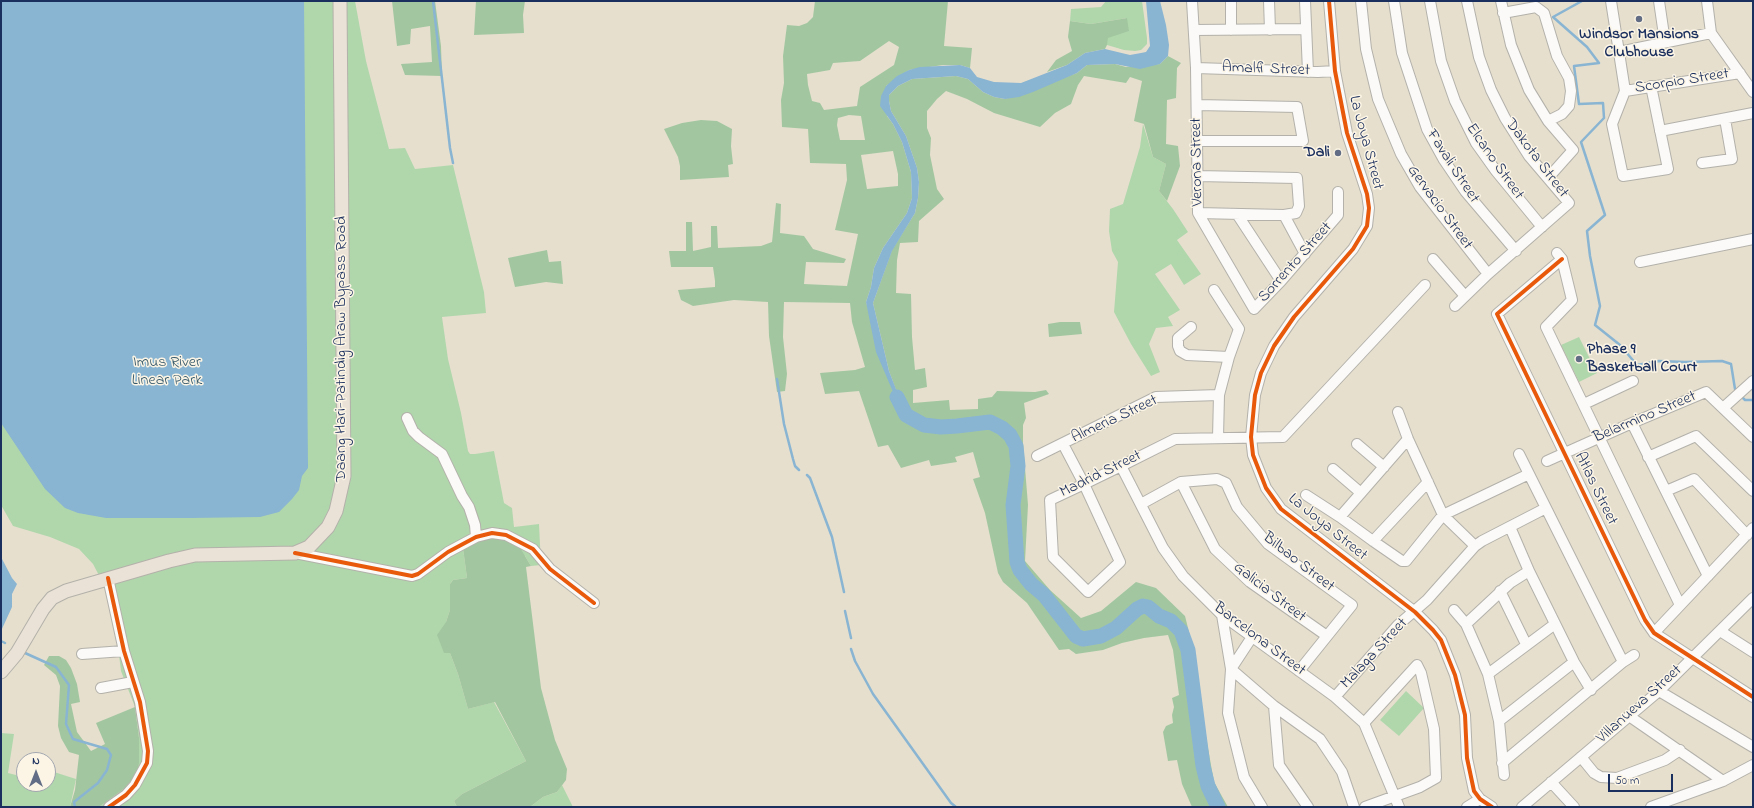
<!DOCTYPE html>
<style>
body{margin:0}
#map{position:relative;width:1754px;height:808px;overflow:hidden;background:#e6dfce;font-family:"Indie Flower",sans-serif}
canvas{display:block}
.frame{position:absolute;inset:0;border:2px solid #1b2f5e;pointer-events:none}
.north{position:absolute;left:16px;top:752px;width:40px;height:40px;box-sizing:border-box;background:#fcf5e5;border:1px solid #a2a6af;border-radius:50%;rotate:0deg;font-size:11px;font-weight:700;line-height:16px;text-align:center;color:#1b2f5e}
.north::after{content:'';display:block;margin:auto;width:14px;height:18px;background:#626d85;clip-path:polygon(50% 0,100% 100%,50% 72%,0 100%)}
.scale{position:absolute;left:1608px;top:774px;width:65px;height:18px;box-sizing:border-box;border:2px solid #1b2f5e;border-top:0;padding-left:5px;font-size:12px;line-height:14px;white-space:nowrap;color:#1b2f5e;-webkit-text-stroke:3px #fcf5e5;paint-order:stroke}
</style>
<div id="map">
<canvas width="1754" height="808"></canvas>
<div class="frame"></div>
<div class="north">N</div>
<div class="scale">50 m</div>
</div>
<script>
const g = document.querySelector('canvas').getContext('2d');
g.lineJoin = 'round';
function paint(path, color) {
  g.fillStyle = color;
  g.fill(path, 'evenodd');
}
function poly(rows) {
  const path = new Path2D();
  for (const r of rows) {
    path.moveTo(r[0], r[1]);
    for (let i = 2; i < r.length; i += 2) path.lineTo(r[i], r[i + 1]);
  }
  return path;
}
function trace(path, color, width, dash) {
  g.strokeStyle = color;
  g.lineWidth = width;
  g.lineCap = dash ? 'butt' : 'round';
  g.setLineDash(dash || []);
  g.stroke(path);
}
function drawText(font, color, halo, rows, align = 'center') {
  g.font = font + ' "Indie Flower",sans-serif';
  g.lineWidth = 3;
  g.setLineDash([]);
  g.textBaseline = 'middle';
  g.strokeStyle = halo;
  g.fillStyle = color;
  for (const [text, x, y, turn = 0] of rows) {
    g.save();
    g.translate(x, y);
    g.rotate((+turn || 0) * Math.PI / 180);
    g.textAlign = isNaN(turn) ? turn : align;
    if (halo) g.strokeText(text, 0, 0);
    g.fillText(text, 0, 0);
    g.restore();
  }
}
paint(poly([
 [1,1,355,1,366,61,389,149,405,148,415,169,453,165,484,292,486,313,442,317,448,359,461,413,468,451,470,454,475,454,494,451,504,503,512,508,514,527,539,524,541,565,531,566,525,556,463,548,467,578,453,580,450,584,450,610,446,622,444,653,450,653,458,674,468,709,494,702,526,761,462,794,454,801,457,807,99,807,125,788,136,775,139,738,135,707,121,671,117,639,112,611,104,585,93,564,79,549,50,537,13,526,1,505],
 [1106,1,1142,1,1147,38,1147,44,1141,50,1135,51,1124,50,1107,45,1107,38,1127,18,1091,24,1070,21,1071,9,1101,7],
 [1143,124,1153,157,1166,164,1159,191,1173,209,1188,232,1177,240,1201,274,1184,285,1171,264,1155,274,1180,310,1168,317,1173,326,1156,328,1149,344,1160,372,1151,376,1131,344,1114,312,1118,262,1112,251,1109,231,1110,209,1123,204,1140,147],
 [1579,337,1597,373,1579,382,1561,345],
 [1406,691,1424,708,1399,736,1380,720],
 [1,733,14,734,8,773,24,777,24,784,51,784,54,772,76,779,70,807,1,807],
 [562,785,573,807,530,807,543,797,557,792]
]), '#b0d7ac');
paint(poly([
 [392,1,435,1,441,46,442,76,405,75,401,64,432,62,430,26,411,29,410,44,397,46],
 [476,1,525,1,523,15,524,33,474,35],
 [815,1,948,1,944,46,972,48,970,68,960,65,943,65,909,70,886,86,887,116,893,124,902,142,911,172,912,198,907,213,883,248,874,268,871,287,866,302,894,393,899,406,905,414,889,371,873,303,892,250,915,213,918,198,919,182,917,168,906,136,891,111,889,101,889,95,898,86,912,79,956,76,968,79,983,92,994,97,1005,99,1077,73,1087,65,1115,64,1126,67,1160,64,1168,56,1181,63,1177,68,1176,98,1167,100,1166,144,1178,146,1180,166,1167,201,1159,191,1166,164,1153,157,1144,124,1134,121,1142,81,1130,77,1126,83,1084,76,1078,85,1071,104,1055,113,1040,127,994,113,967,99,946,91,937,99,927,111,927,128,931,138,930,155,937,189,944,199,919,221,918,242,900,243,897,260,896,293,911,294,912,337,915,370,925,368,927,387,913,390,913,403,949,400,950,410,978,409,978,399,992,397,997,391,1035,392,1046,390,1049,394,1024,403,1026,418,1023,425,1023,443,1028,505,1025,561,1050,590,1081,618,1101,611,1136,582,1156,588,1185,616,1195,656,1202,714,1214,782,1228,807,1192,807,1182,784,1177,760,1168,761,1163,732,1166,726,1173,723,1172,715,1174,707,1172,698,1179,695,1173,650,1168,635,1144,638,1122,643,1103,650,1076,654,1069,649,1059,650,1027,603,1003,582,998,573,985,513,973,479,980,477,973,452,955,457,957,462,931,466,929,460,901,468,888,445,878,447,859,391,825,394,820,373,855,370,865,367,852,322,850,303,784,302,783,337,787,374,785,391,777,392,769,336,768,302,734,300,693,306,681,300,678,290,715,287,715,281,713,267,671,267,669,251,686,251,686,222,692,222,693,251,711,247,711,226,717,226,718,248,761,246,772,242,776,203,781,204,780,233,804,236,813,249,846,259,844,263,806,262,804,284,847,286,858,234,835,230,847,180,846,164,810,163,808,129,782,127,781,100,784,83,783,56,787,25,799,26,807,23,813,17],
 [889,41,899,47,894,65,860,87,857,106,824,110,820,103,812,101,808,85,807,74,830,70,833,63,860,61],
 [849,115,861,116,865,140,840,140,837,125,838,118],
 [893,151,898,174,898,186,867,189,861,155],
 [1127,18,1129,31,1108,38,1107,45,1105,49,1085,53,1067,65,1047,72,1056,60,1072,51,1068,37,1070,21,1091,24],
 [701,120,717,121,732,129,731,146,733,164,728,165,729,177,680,180,680,166,678,157,664,129,682,123],
 [547,250,549,262,561,261,563,284,546,282,515,287,508,258],
 [1060,322,1080,322,1082,334,1049,337,1048,324],
 [500,538,512,542,519,546,531,566,526,567,541,688,555,740,567,769,566,780,557,792,543,797,530,807,457,807,454,801,462,794,526,761,495,702,468,709,458,674,450,653,444,653,437,635,446,622,450,610,450,584,453,580,467,578,463,548,487,539],
 [49,656,59,656,66,660,71,668,77,684,80,702,71,704,77,732,91,751,105,744,96,723,135,707,139,738,139,763,136,775,125,788,99,807,70,807,75,790,79,755,69,752,61,738,58,726,60,686,56,675,44,665]
]), '#a2c7a0');
paint(poly([
 [1,1,304,1,308,468,302,476,299,490,292,499,279,512,260,517,190,518,106,518,78,513,65,508,45,489,1,423],
 [1146,1,1160,1,1166,25,1169,45,1168,56,1160,64,1140,69,1115,64,1087,65,1077,73,1033,92,1019,97,1005,99,994,97,983,92,968,79,956,76,912,79,898,86,889,95,889,101,891,111,906,136,917,168,919,182,918,198,915,213,892,251,873,303,889,371,906,415,899,406,876,352,866,302,871,287,874,268,883,248,907,213,912,198,911,172,902,142,893,124,880,106,881,96,886,86,897,76,909,70,920,67,960,65,970,68,977,77,994,82,1021,83,1067,65,1085,53,1105,49,1130,55,1141,53,1146,52,1150,46],
 [1,557,12,578,17,584,12,594,12,607,1,631]
]), '#89b4d2');
trace(poly([
 [433,1,450,148,453,163],
 [1582,1,1553,17,1587,47,1599,63,1574,66,1579,104,1603,103,1604,118,1581,142,1605,215,1587,231,1590,256,1600,306,1595,325,1620,345,1637,365,1659,361,1685,362,1722,361,1731,364,1735,389,1738,392],
 [777,379,784,424,793,459,795,466,799,470],
 [1741,396,1745,400,1753,400],
 [807,475,810,478,832,537,844,592],
 [845,611,851,638],
 [1,641,5,643],
 [851,649,855,661,873,694,951,803,956,807],
 [25,653,56,667,69,685,66,724,73,739,107,749,111,755,107,770,98,783,74,802,75,807]
]), '#89b4d2', 2.5);
trace(poly([
 [897,397,906,415,924,425,941,427,957,426,990,422,1002,428,1010,435,1016,446,1018,466,1013,505,1017,562,1020,570,1031,584,1044,595,1076,636,1083,639,1101,636,1116,628,1137,609,1143,606,1148,607,1159,616,1171,621,1181,631,1188,650,1203,766,1208,786,1218,807]
]), '#89b4d2', 15);
const minor = poly([
 [1192,1,1196,68,1198,213,1254,309,1281,281,1338,215,1338,192],
 [1231,1,1231,30],
 [1269,1,1270,30],
 [1305,1,1308,72],
 [1329,1,1335,71,1347,133,1367,194,1369,208,1367,226,1353,249,1294,317,1274,346,1261,373,1255,395,1251,437,1253,455,1266,488,1281,509,1415,612,1433,630,1441,640,1455,675,1465,715,1467,758,1474,791,1480,799,1492,807],
 [1361,1,1366,49,1378,99,1401,154,1420,187,1488,274],
 [1394,1,1402,53,1427,129,1444,160,1465,191,1516,251],
 [1430,1,1441,61,1455,101,1476,143,1496,171,1542,227],
 [1501,1,1511,45,1529,90,1548,121,1573,150,1548,178],
 [1611,1,1625,91],
 [1659,1,1665,42],
 [1707,1,1711,33,1753,92],
 [1503,13,1536,7,1544,13,1557,56,1569,78,1571,91,1569,106,1562,114,1548,121],
 [1194,30,1306,29],
 [1619,52,1711,33],
 [1196,68,1318,72,1335,71],
 [1625,91,1612,124,1623,176,1668,169,1651,86],
 [1625,91,1740,73],
 [1197,105,1297,107,1303,141,1197,141],
 [1660,131,1753,113],
 [1702,163,1732,159,1725,119],
 [1197,176,1297,178,1299,206,1296,213,1284,215,1198,213],
 [1237,214,1281,281],
 [1284,215,1305,254],
 [1557,253,1562,259,1572,300,1546,327,1680,605],
 [1433,259,1465,296],
 [1562,259,1497,314,1645,620,1654,633,1753,697],
 [1640,262,1753,239],
 [1214,290,1239,329,1229,357,1219,395,1218,438],
 [1455,306,1488,274,1569,203,1529,156,1505,118,1491,90,1479,57,1467,1],
 [1191,327,1178,338,1178,346,1180,351,1187,355,1229,357],
 [1584,404,1633,381],
 [1723,408,1753,381],
 [1398,412,1408,439,1443,515,1475,546],
 [407,418,413,431,419,437,442,454,462,496,469,507,475,525,476,537],
 [1632,423,1708,576],
 [1063,444,1084,484,1120,562,1088,592,1053,557,1050,500,1084,484,1121,466,1175,439,1283,437,1425,285],
 [1357,444,1384,467],
 [1037,456,1156,397,1219,395],
 [1648,457,1696,436,1753,491],
 [1547,461,1632,423,1706,392,1753,437],
 [1121,466,1163,548,1183,576,1222,615,1335,697,1364,723,1399,807],
 [1333,469,1361,493],
 [1181,482,1215,549,1250,582,1327,636],
 [1666,491,1694,479,1747,535],
 [1306,495,1340,517,1373,541,1402,561,1406,561,1443,515,1529,474],
 [1141,504,1181,482,1217,479,1226,483,1237,507,1268,544,1352,605,1299,671],
 [1340,517,1408,439],
 [1510,527,1529,571],
 [1373,541,1428,482],
 [295,553,412,576,418,574,448,552,476,537,492,533,506,535,533,549,550,569,594,603],
 [108,578,124,651,140,702,148,751,147,763,135,785,126,795,109,807],
 [1500,591,1526,644],
 [1454,610,1466,624,1488,674,1499,721,1504,775],
 [1222,615,1231,669,1274,706,1320,739,1342,772,1354,807],
 [1466,624,1510,583,1529,571,1574,662,1591,690],
 [1720,631,1753,652],
 [1654,633,1753,528],
 [1252,637,1231,669,1228,713,1244,777,1262,807],
 [82,654,124,651],
 [1623,662,1634,655],
 [1488,674,1555,624],
 [101,688,133,682],
 [1659,691,1753,747],
 [1335,697,1398,625,1427,600,1475,546,1482,541,1546,508],
 [1274,706,1279,765,1308,807],
 [1629,716,1723,781],
 [1499,721,1574,662],
 [1364,723,1417,665,1421,673,1434,729,1436,778,1420,787,1365,807],
 [1581,757,1594,773,1601,777,1617,778,1665,760,1680,750],
 [1502,763,1623,662,1519,454],
 [1551,782,1574,807],
 [1467,807,1480,799],
 [1522,807,1659,691,1753,598],
 [1651,807,1723,781,1753,765]
]);
const major = poly([
 [1,672,17,653,43,609,52,598,66,591,169,561,195,555,295,553,309,547,328,527,336,511,344,476,340,1]
]);
trace(minor, '#b3b1aa', 12);
trace(major, '#b3b1aa', 15);
trace(minor, '#fbfaf8', 10);
trace(major, '#eae2d6', 13);
trace(poly([
 [1329,1,1335,71,1347,133,1367,194,1369,208,1367,226,1353,249,1294,317,1274,346,1261,373,1255,395,1251,437,1253,455,1266,488,1281,509,1415,612,1433,630,1441,640,1455,675,1465,715,1467,758,1474,791,1480,799,1492,807],
 [1562,259,1497,314,1645,620,1654,633,1753,697],
 [295,553,412,576,418,574,448,552,476,537,492,533,506,535,533,549,550,569,594,603],
 [108,578,124,651,140,702,148,751,147,763,135,785,126,795,109,807]
]), '#e8590c', 4);
for (const [x, y, r, color] of [
 [1639,19,4,"#626d85"],
 [1338,153,4,"#626d85"],
 [1579,359,4,"#626d85"]
]) {
  const dot = new Path2D();
  dot.arc(x, y, r, 0, 2 * Math.PI);
  g.fillStyle = color;
  g.fill(dot);
  trace(dot, '#fcf5e5', 1.5);
}
drawText('bold 16px', '#1b2f5e', '#fcf5e5', [
 ["Windsor Mansions",1639,35],
 ["Clubhouse",1639,53],
 ["Dali",1330,153,"right"],
 ["Phase 9",1587,350,"left"],
 ["Basketball Court",1587,368,"left"]
]);
drawText('16px', '#1b2f5e', '#fcf5e5', [
 ["Amalfi Street",1266,70,2],
 ["Scorpio Street",1682,82,-9],
 ["La Joya Street",1365,143,75],
 ["Dakota Street",1536,159,53],
 ["Verona Street",1198,162,-91],
 ["Elcano Street",1494,162,55],
 ["Favali Street",1452,167,57],
 ["Gervacio Street",1439,208,54],
 ["Sorrento Street",1296,263,-48],
 ["Daang Hari-Patindig Araw Bypass Road",342,349,-90],
 ["Belarmino Street",1645,418,-23],
 ["Almeria Street",1115,420,-25],
 ["Madrid Street",1101,475,-26],
 ["Atlas Street",1595,489,64],
 ["La Joya Street",1327,528,39],
 ["Bilbao Street",1298,563,38],
 ["Galicia Street",1269,593,38],
 ["Barcelona Street",1259,640,37],
 ["Malaga Street",1375,654,-47],
 ["Villanueva Street",1640,705,-42]
]);
drawText('16px', '#35586b', '#fcf5e5', [
 ["Imus River",167,363],
 ["Linear Park",167,381]
]);
</script>
